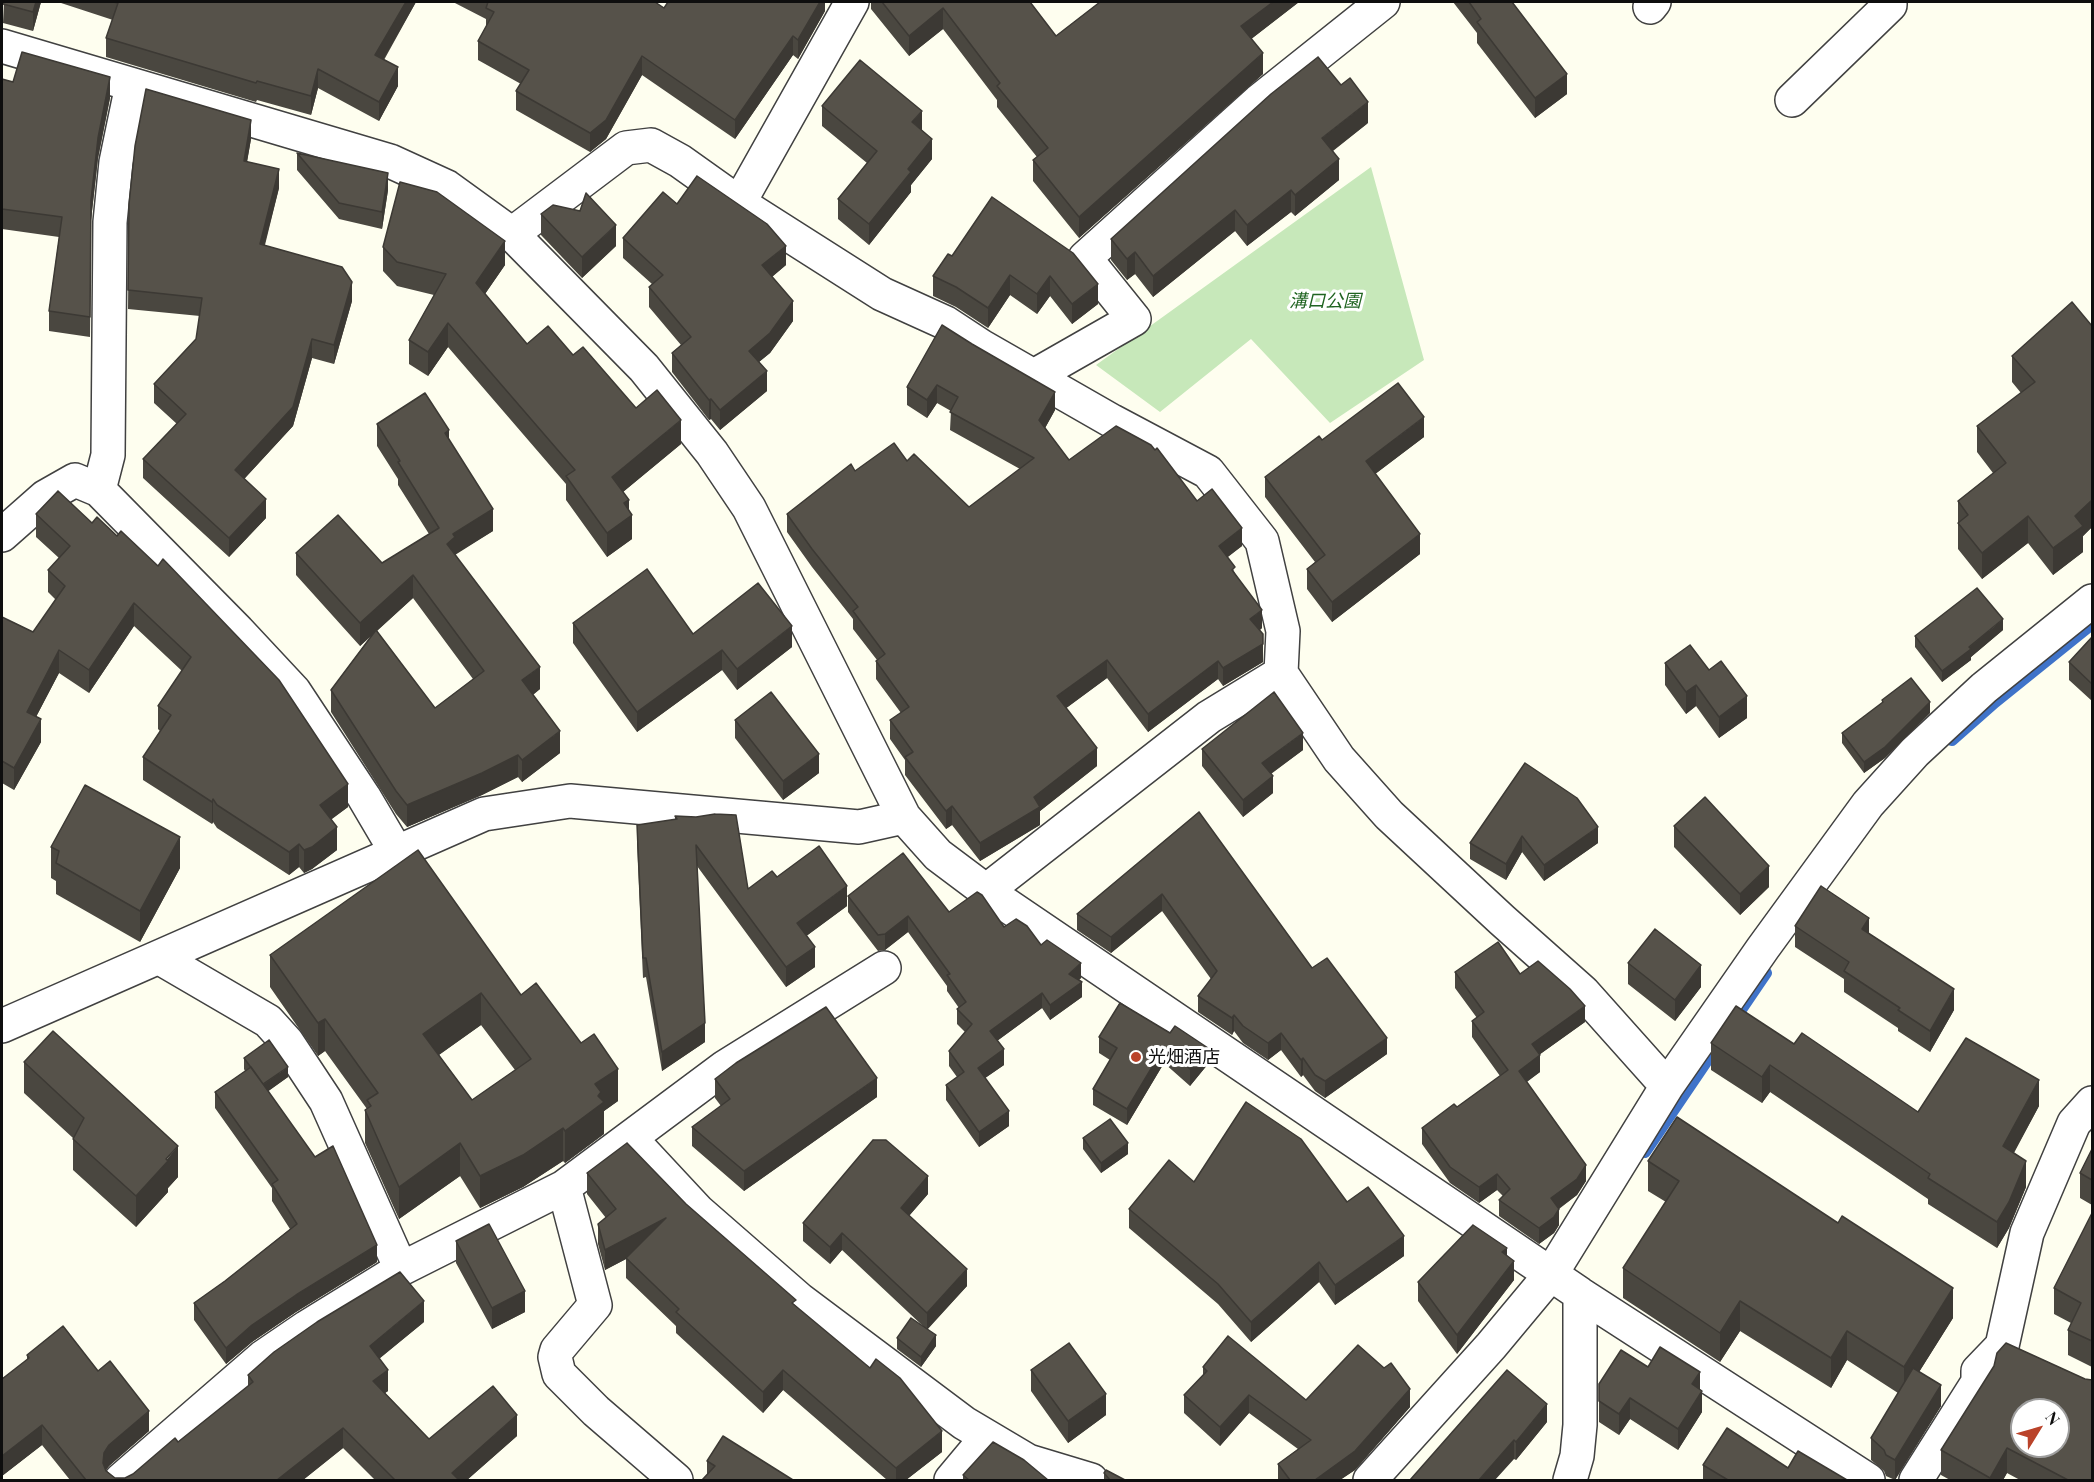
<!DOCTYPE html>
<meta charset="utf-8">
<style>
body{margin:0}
#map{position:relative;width:2094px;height:1482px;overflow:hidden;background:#fefeef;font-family:"Playfair Display",serif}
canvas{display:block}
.frame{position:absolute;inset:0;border:3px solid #0e0e0e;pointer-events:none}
.north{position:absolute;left:2010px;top:1398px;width:60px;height:60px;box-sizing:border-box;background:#fff;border:2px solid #9f9f9f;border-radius:50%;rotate:53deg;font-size:16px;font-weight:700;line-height:24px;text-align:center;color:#0e0e0e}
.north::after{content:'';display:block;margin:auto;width:21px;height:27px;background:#ba432a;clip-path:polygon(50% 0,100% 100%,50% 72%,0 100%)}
</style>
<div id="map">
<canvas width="2094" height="1482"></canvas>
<div class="frame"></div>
<div class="north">N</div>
</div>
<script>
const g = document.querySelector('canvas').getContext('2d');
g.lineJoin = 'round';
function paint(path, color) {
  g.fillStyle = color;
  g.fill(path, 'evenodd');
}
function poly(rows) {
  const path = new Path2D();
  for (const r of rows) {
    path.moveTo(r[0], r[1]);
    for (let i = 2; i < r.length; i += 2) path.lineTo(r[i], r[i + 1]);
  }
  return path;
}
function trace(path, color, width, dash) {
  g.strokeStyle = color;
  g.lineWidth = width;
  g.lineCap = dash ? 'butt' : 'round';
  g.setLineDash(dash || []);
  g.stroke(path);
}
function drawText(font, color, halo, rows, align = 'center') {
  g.font = font + ' "Playfair Display","Noto Sans JP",serif';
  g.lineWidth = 6;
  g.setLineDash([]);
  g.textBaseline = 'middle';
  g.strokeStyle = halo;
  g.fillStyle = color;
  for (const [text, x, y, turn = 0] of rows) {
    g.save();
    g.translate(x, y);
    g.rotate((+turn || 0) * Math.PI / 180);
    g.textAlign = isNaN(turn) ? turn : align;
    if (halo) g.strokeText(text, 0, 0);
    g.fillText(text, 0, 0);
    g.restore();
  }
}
paint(poly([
 [1371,167,1424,360,1330,423,1251,339,1160,412,1096,365]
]), '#c7e8ba');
trace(poly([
 [1952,740,1995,702,2092,624],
 [1732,1023,1766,973],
 [1645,1152,1721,1040]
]), '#3f73c9', 12);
const minor = poly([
 [1650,7,1654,2],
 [2,46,390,161,447,187,512,234,644,368,712,453,749,508,904,817,938,855,986,891,1580,1294,1868,1480],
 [1792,100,1890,5,1890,2],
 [739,203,852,2],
 [512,234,626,148,651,145,680,161,739,203,882,294,946,323,981,346,1112,421,1208,472,1262,541,1283,631,1281,673,1339,759,1389,815,1502,920,1583,992,1667,1086],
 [1034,376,1134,319,1085,258,1259,101,1383,2],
 [99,490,108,455,110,222,116,162,132,85],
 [2,535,45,497,75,480,99,490,238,631,294,691,364,797,397,853],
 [986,891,1209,717,1281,673],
 [160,958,268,1021,287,1042,326,1101,401,1269],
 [2,1026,484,814,570,801,859,827,904,817],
 [630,1138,698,1211,800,1300,964,1423,1028,1461,1091,1480],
 [564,1187,595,1305,557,1350,555,1357,559,1374,596,1411,676,1480],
 [121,1480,263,1357,307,1327,401,1269,564,1187,725,1067,884,968],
 [951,1480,987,1437],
 [1370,1480,1491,1346,1551,1274,1667,1086,1763,948,1868,804,1915,752,1984,688,2092,601],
 [1570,1480,1577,1456,1580,1425,1580,1294],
 [1916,1480,1978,1382,1978,1371,2002,1346,2027,1233,2074,1123,2092,1103]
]);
trace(minor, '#414141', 36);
trace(minor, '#fff', 33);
paint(poly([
 [4,2,41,2,33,31,3,23],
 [58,2,416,2,384,60,398,86,379,121,318,88,311,115,257,100,256,102,106,57,106,38,113,20],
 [453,2,655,2,664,8,825,2,825,11,799,57,798,59,793,55,735,139,642,75,606,139,590,152,516,110,516,91,521,84,478,60,478,41,486,27,486,19],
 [871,2,1030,2,1056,36,1100,2,1299,2,1251,39,1263,74,1079,238,1033,181,1033,160,1037,157,997,107,997,100,943,29,909,56,871,9],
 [1453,2,1512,2,1567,94,1535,118,1477,43,1477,33],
 [2,79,13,82,110,98,98,158,91,220,90,337,49,331,49,311,59,237,2,229],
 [822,106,922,130,932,159,911,185,911,192,869,245,838,219,838,199,867,163,822,126],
 [1368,123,1333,151,1339,180,1295,216,1291,212,1247,246,1235,231,1153,297,1135,274,1127,280,1111,260,1111,239],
 [251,139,247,161,279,188,265,245,352,301,334,364,312,358,293,426,244,479,266,518,229,557,143,478,143,459,177,424,154,403,154,384,196,339,200,316,128,309,129,204],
 [297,153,388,190,382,229,339,219,297,170],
 [992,197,1098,304,1072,324,1050,296,1037,314,1010,295,988,328,956,307,933,296,933,276,952,256],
 [677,204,786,265,772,277,793,321,770,353,759,362,767,391,720,430,711,419,709,420,672,372,672,353,681,345,649,307,649,287,652,284,623,258,623,238],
 [541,214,616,246,582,278,541,235],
 [383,247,505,265,485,294,527,344,573,355,636,408,681,444,623,492,629,510,632,539,607,557,566,500,566,484,448,347,428,376,409,364,409,340,434,295,397,286,383,271],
 [942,325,1055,410,1045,428,1069,460,1197,501,1242,546,1227,557,1262,628,1260,630,1263,662,1223,686,1218,679,1148,732,1107,678,1066,708,1097,766,1040,811,1040,825,980,861,952,825,946,829,905,775,905,760,890,739,890,720,901,713,876,679,876,661,877,660,853,629,853,619,812,567,787,532,787,514,855,471,907,461,969,507,1020,469,950,430,951,411,937,403,927,418,907,405,907,387],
 [2092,326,2092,527,2083,536,2083,552,2053,575,2028,543,1982,579,1958,549,1958,501,1993,473,1977,452,1977,426,2021,393,2012,382,2012,356],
 [377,424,449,439,493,531,455,554,540,689,533,695,560,753,522,782,518,777,482,795,407,827,396,814,331,712,331,690,371,636,360,646,296,575,296,553,382,563,429,534,398,485,398,479,377,446],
 [413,598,473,679,435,708,377,631],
 [1424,437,1375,474,1420,554,1332,622,1307,589,1307,569,1315,562,1265,497,1265,477,1322,440],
 [58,491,348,807,331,819,337,850,312,869,304,873,299,867,289,875,217,828,213,822,212,824,143,780,143,757,160,731,158,729,158,706,182,671,134,626,89,693,59,673,36,717,41,742,14,790,2,783,2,617,33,632,56,600,48,592,48,570,59,558,36,537,36,514],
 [573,623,693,634,792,647,737,690,722,670,637,732,573,643],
 [2003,630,1971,657,1971,660,1942,682,1915,647,1915,636],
 [2092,637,2092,701,2069,680,2069,662],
 [1665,663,1709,670,1747,718,1719,738,1696,706,1686,714,1665,685],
 [1882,700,1930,713,1885,758,1864,773,1842,743,1842,733,1882,703],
 [735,720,819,773,783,800,735,738],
 [1202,749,1303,750,1271,774,1273,793,1243,817,1202,766],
 [1525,763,1598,843,1544,881,1522,852,1506,880,1470,859,1470,843],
 [1199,812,1312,968,1387,1054,1325,1098,1315,1091,1303,1075,1301,1077,1281,1050,1268,1060,1243,1043,1234,1031,1232,1035,1198,1012,1198,996,1211,979,1162,911,1111,953,1077,930,1077,914],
 [675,816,748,889,777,877,847,906,806,936,815,967,786,987,697,866,705,1042,662,1071,646,977,643,978,637,844,637,825,675,820],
 [1674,826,1769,887,1740,915,1674,847],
 [51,847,180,868,140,942,56,894,56,881,51,878],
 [848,896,949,912,1004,927,1041,945,1081,978,1079,980,1082,997,1050,1020,1042,1008,997,1041,1004,1065,985,1078,1009,1126,979,1147,946,1100,946,1085,957,1077,949,1066,949,1051,965,1032,957,1024,957,1009,959,1008,947,991,947,986,908,932,885,950,878,951,848,912],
 [1795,926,1869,933,1954,1010,1930,1052,1898,1031,1898,1028,1844,992,1844,979,1795,947],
 [270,955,521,995,618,1101,604,1111,604,1134,565,1163,563,1161,523,1187,480,1208,460,1176,399,1219,365,1143,365,1110,367,1109,325,1051,318,1056,270,987],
 [481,1025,515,1070,472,1100,439,1055],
 [1628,963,1701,987,1675,1021,1628,984],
 [1455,972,1520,974,1585,1022,1540,1054,1540,1072,1526,1082,1586,1181,1577,1195,1559,1209,1559,1225,1554,1233,1539,1244,1499,1216,1499,1200,1503,1196,1497,1190,1479,1203,1450,1183,1422,1144,1422,1128,1457,1107,1500,1076,1472,1037,1472,1021,1477,1018,1455,988],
 [1120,1003,1208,1064,1190,1086,1164,1063,1127,1125,1093,1105,1093,1089,1110,1060,1099,1053,1099,1037],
 [1711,1043,1794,1044,1918,1112,2039,1106,2014,1153,2026,1187,2009,1228,1997,1248,1928,1204,1928,1199,1770,1092,1762,1103,1711,1070],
 [244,1058,288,1077,268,1091,377,1262,296,1312,252,1342,226,1364,194,1320,194,1303,225,1281,290,1229,272,1201,272,1188,215,1108,215,1092,245,1071,244,1069],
 [24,1062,178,1177,168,1188,168,1192,136,1227,73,1170,73,1138,24,1093],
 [715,1079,877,1097,744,1191,692,1146,692,1127,721,1106,715,1098],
 [1083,1138,1128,1154,1101,1173,1083,1149],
 [2092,1149,2092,1205,2080,1198,2080,1173],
 [1648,1161,1953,1318,1919,1372,1941,1406,1895,1480,1886,1476,1884,1471,1871,1460,1871,1438,1898,1393,1847,1360,1831,1388,1740,1331,1720,1362,1623,1298,1623,1268,1666,1202,1648,1191],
 [587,1173,686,1204,796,1306,942,1452,906,1480,887,1480,783,1390,763,1413,676,1333,676,1326,626,1278,626,1259,605,1270,598,1244,598,1224,606,1218,587,1194],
 [1194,1182,1347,1202,1404,1256,1335,1305,1319,1282,1251,1342,1218,1304,1129,1228,1129,1209],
 [928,1194,909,1216,967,1286,927,1329,936,1346,921,1367,897,1349,897,1338,924,1327,842,1250,830,1264,803,1241,803,1223],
 [2092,1213,2092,1367,2068,1355,2068,1330,2071,1323,2054,1314,2054,1288],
 [456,1241,525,1312,492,1329,456,1263],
 [1507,1255,1514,1280,1457,1354,1418,1301,1418,1282],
 [424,1322,379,1359,388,1391,385,1393,429,1439,517,1436,467,1480,375,1480,343,1448,303,1480,70,1480,42,1445,2,1476,2,1379,27,1360,27,1355,98,1371,149,1431,109,1466,106,1470,115,1478,125,1478,133,1474,178,1442,248,1386,248,1375],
 [1203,1367,1306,1400,1410,1407,1355,1470,1340,1480,1278,1480,1278,1464,1298,1449,1249,1413,1220,1446,1184,1413,1184,1395,1203,1375],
 [1648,1367,1700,1389,1702,1412,1678,1450,1630,1419,1619,1435,1599,1422,1599,1384],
 [1031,1370,1106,1415,1068,1443,1031,1391],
 [2085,1379,2092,1480,2020,1480,2007,1473,2003,1480,1950,1480,1941,1475,1941,1450],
 [1547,1422,1516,1460,1514,1459,1410,1480],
 [707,1461,793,1480,707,1475],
 [1703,1465,1788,1468,1847,1480,1703,1480],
 [1104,1473,1125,1480,1104,1480],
 [963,1475,1048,1480,963,1480]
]), '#4a4740');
paint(poly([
 [36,2,41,2,33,31,33,12],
 [406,2,416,2,375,74,375,55],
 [820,2,825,2,825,11,798,59,798,40],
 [1273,2,1299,2,1241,47,1241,26],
 [943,8,943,29,909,56,909,36],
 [793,36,793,55,735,139,735,120],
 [1263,53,1263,74,1079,238,1079,217],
 [642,56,642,75,606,139,590,152,590,133],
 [398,67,398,86,379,121,379,102],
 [318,69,318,88,311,115,311,96],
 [1567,74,1567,94,1535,118,1535,98],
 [110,77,110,98,98,158,91,220,90,337,91,200,98,138],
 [1368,102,1368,123,1322,159,1322,138],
 [922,111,922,131,912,122],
 [251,120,251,139,244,180,244,161],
 [932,139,932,159,911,185,911,192,869,245,869,224,908,169],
 [1339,159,1339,180,1295,216,1295,195],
 [279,169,279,188,260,262,260,244],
 [388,173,388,190,382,229,382,212],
 [1291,190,1291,212,1247,246,1247,225],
 [1235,210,1235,231,1153,297,1153,276],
 [616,225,616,246,582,278,582,257],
 [505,241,505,265,476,307,476,283],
 [786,246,786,265,762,285,762,265],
 [1135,252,1135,274,1127,280,1127,259],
 [1010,275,1010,295,988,328,988,308],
 [1050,276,1050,296,1037,314,1037,294],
 [352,282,352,301,334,364,334,345],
 [1098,284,1098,304,1072,324,1072,304],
 [793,301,793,321,770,353,749,370,749,351],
 [448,323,448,347,428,376,428,352],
 [312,339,312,358,293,426,235,489,235,470],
 [767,371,767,391,720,430,720,410],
 [937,385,937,403,927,418,927,400],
 [1055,392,1055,410,1039,439,1039,420],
 [711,399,711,419,709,420,709,400],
 [1424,417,1424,437,1366,481,1366,461],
 [681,420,681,444,612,501,612,477],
 [449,430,449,453,445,433],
 [266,499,266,518,229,557,229,538],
 [629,500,629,517,632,515,632,539,607,557,607,533,624,503],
 [2092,500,2092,527,2083,536,2083,552,2053,575,2053,548,2075,516],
 [493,509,493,531,455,555,447,544,453,534],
 [2028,516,2028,543,1982,579,1982,553],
 [1242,528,1242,546,1219,564,1219,546],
 [1420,534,1420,554,1332,622,1332,602],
 [413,575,413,598,360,646,360,623],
 [134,603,134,626,89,693,89,670],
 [1262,610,1262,628,1250,637,1250,619],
 [2003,619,2003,630,1971,657,1971,660,1942,682,1942,671],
 [792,626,792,647,737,690,737,669],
 [1263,634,1263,662,1223,686,1223,668],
 [59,650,59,673,27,734,27,712],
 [722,650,722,670,637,732,637,712],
 [1107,660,1107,678,1057,715,1057,696],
 [1218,661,1218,679,1148,732,1148,714],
 [540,667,540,689,522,703,522,680],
 [1696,685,1696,706,1686,714,1686,692],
 [1747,696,1747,718,1719,738,1719,717],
 [1930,702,1930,713,1885,758,1864,773,1864,762],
 [41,719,41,742,14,790,14,768],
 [560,731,560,753,522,782,522,760],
 [1303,733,1303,750,1262,780,1262,763],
 [1097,748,1097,766,1040,811,1040,825,980,861,980,843,1034,797],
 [819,754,819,773,783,800,783,781],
 [518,755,518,777,482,795,407,827,407,805],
 [1273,776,1273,793,1243,817,1243,800],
 [348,784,348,807,320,828,320,805],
 [213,799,213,822,212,824,212,802],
 [952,806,952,825,946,829,946,811],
 [337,827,337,850,312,869,304,873,304,850],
 [1598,827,1598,843,1544,881,1544,865],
 [1522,836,1522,852,1506,880,1506,864],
 [180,837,180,868,140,942,140,911],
 [299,844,299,867,289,875,289,852],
 [1769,866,1769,887,1740,915,1740,894],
 [847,886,847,906,797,943,797,923],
 [1162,894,1162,911,1111,953,1111,937],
 [908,916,908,932,885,950,885,934],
 [1869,918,1869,940,1862,929],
 [815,947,815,967,786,987,786,967],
 [1081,963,1081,978,1069,989,1069,974],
 [1701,965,1701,987,1675,1021,1675,1000],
 [1082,982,1082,997,1050,1020,1050,1005],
 [1954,989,1954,1010,1930,1052,1930,1031],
 [481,993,481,1025,423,1066,423,1034],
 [1042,993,1042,1008,990,1046,990,1031],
 [1585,1006,1585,1022,1532,1060,1532,1044],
 [1234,1015,1234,1031,1232,1035,1232,1018],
 [325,1019,325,1051,318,1056,318,1023],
 [705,1023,705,1042,662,1071,662,1052],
 [1281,1033,1281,1050,1268,1060,1268,1043],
 [1387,1038,1387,1054,1325,1098,1325,1081],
 [1164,1047,1164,1063,1127,1125,1127,1109],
 [1208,1048,1208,1064,1190,1086,1190,1069],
 [1004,1049,1004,1065,978,1083,978,1068],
 [1540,1055,1540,1072,1519,1088,1519,1071],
 [1303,1058,1303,1075,1301,1077,1301,1060],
 [1770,1065,1770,1092,1762,1103,1762,1077],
 [288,1067,288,1077,263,1095,263,1085],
 [618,1069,618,1101,604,1111,604,1134,565,1163,565,1131,595,1084],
 [877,1078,877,1097,744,1191,744,1171],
 [2039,1080,2039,1106,2003,1172,2003,1146],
 [1009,1111,1009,1126,979,1147,979,1132],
 [563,1128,563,1161,523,1187,480,1208,480,1176],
 [460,1143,460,1176,399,1219,399,1187],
 [1128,1143,1128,1154,1101,1173,1101,1163],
 [178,1146,178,1177,168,1188,168,1192,136,1227,136,1196],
 [2026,1161,2026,1187,2009,1228,1997,1248,1997,1222],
 [1586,1165,1586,1181,1577,1195,1551,1214,1551,1198],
 [1497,1174,1497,1190,1479,1203,1479,1187],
 [928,1176,928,1194,901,1225,901,1208],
 [1559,1209,1559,1225,1554,1233,1539,1244,1539,1228],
 [666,1218,626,1258,626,1259,605,1270,605,1250],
 [842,1233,842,1250,830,1264,830,1247],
 [1404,1236,1404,1256,1335,1305,1335,1285],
 [377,1245,377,1262,296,1312,252,1342,226,1364,226,1348,252,1325,296,1295],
 [1507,1248,1507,1267,1502,1252],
 [1514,1261,1514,1280,1457,1354,1457,1335],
 [1319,1262,1319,1282,1251,1342,1251,1322],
 [967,1269,967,1286,927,1330,927,1313],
 [1953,1288,1953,1318,1904,1396,1904,1367],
 [525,1291,525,1312,492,1329,492,1308],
 [424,1301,424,1322,370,1366,370,1346],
 [1740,1301,1740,1331,1720,1362,1720,1333],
 [1847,1331,1847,1360,1831,1388,1831,1358],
 [936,1335,936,1346,921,1367,921,1357],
 [388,1370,388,1391,373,1401,373,1381],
 [783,1370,783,1390,763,1413,763,1392],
 [1700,1372,1700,1394,1692,1384],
 [1941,1385,1941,1406,1895,1480,1895,1460],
 [1410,1389,1410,1407,1355,1470,1340,1480,1315,1480],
 [1702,1391,1702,1412,1678,1450,1678,1429],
 [1106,1394,1106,1415,1068,1443,1068,1421],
 [1249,1395,1249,1413,1220,1446,1220,1427],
 [1630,1398,1630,1419,1619,1435,1619,1414],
 [1547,1404,1547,1422,1516,1460,1516,1442],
 [149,1411,149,1431,109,1466,104,1473,103,1463,104,1453,109,1445],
 [517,1415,517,1436,467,1480,452,1480,452,1473],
 [42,1425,42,1445,2,1476,2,1456],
 [343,1428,343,1448,303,1480,277,1480],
 [942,1431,942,1452,906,1480,896,1480,896,1468],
 [1514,1440,1514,1459,1495,1480,1479,1480],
 [2007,1448,2007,1473,2003,1480,1990,1480,1990,1478]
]), '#3c3934');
const building = poly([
 [4,2,36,2,33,12,3,4,4,2],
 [113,2,406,2,375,55,398,67,379,102,318,69,311,96,257,81,256,83,106,38,118,3,113,2],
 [488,2,655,2,664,8,668,2,820,2,799,38,798,40,793,36,735,120,642,56,606,120,590,133,516,91,529,70,478,41,494,12,486,8,488,2],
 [882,2,1030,2,1056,36,1100,2,1273,2,1241,26,1263,53,1079,217,1033,160,1048,148,997,86,1000,83,943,8,909,36,882,2],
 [1469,2,1512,2,1567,74,1535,98,1477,22,1481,19,1469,2],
 [22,52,110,77,98,138,91,200,90,317,49,311,62,217,2,209,2,79,13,82,22,52],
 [1318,57,1341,85,1350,78,1368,102,1322,138,1339,159,1295,195,1291,190,1247,225,1235,210,1153,276,1135,252,1127,259,1111,239,1271,94,1318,57],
 [860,60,922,111,912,122,932,139,908,169,911,172,869,224,838,199,877,151,822,106,860,60],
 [146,89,251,120,244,161,279,169,260,244,342,267,352,282,334,345,312,339,293,407,235,470,266,499,229,538,143,459,186,414,154,384,196,339,202,298,128,290,129,204,135,146,146,89],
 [297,153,388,173,382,212,339,203,297,153],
 [697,176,767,224,786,246,762,265,793,301,770,333,749,351,767,371,720,410,711,399,709,400,672,353,691,337,649,287,663,275,623,238,663,192,677,204,697,176],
 [400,182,437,192,505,241,476,283,527,344,548,326,573,355,583,347,636,408,657,390,681,420,612,477,629,500,624,503,632,515,607,533,566,476,575,470,448,323,428,352,409,340,446,274,397,262,383,247,400,182],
 [586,193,616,225,582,257,541,214,553,205,580,211,586,193],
 [992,197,1073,253,1098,284,1072,304,1050,276,1037,294,1010,275,988,308,956,287,933,276,948,254,952,256,992,197],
 [2072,302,2092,326,2092,500,2075,516,2083,526,2053,548,2028,516,1982,553,1958,523,1968,515,1958,501,2006,463,1977,426,2035,382,2012,356,2072,302],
 [942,325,972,344,1055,392,1039,420,1069,460,1116,426,1151,445,1155,450,1157,448,1197,501,1212,489,1242,528,1219,546,1235,567,1232,570,1262,610,1250,619,1263,634,1263,644,1223,668,1218,661,1148,714,1107,660,1057,696,1097,748,1034,797,1040,807,980,843,952,806,946,811,905,757,913,752,890,720,909,707,876,661,885,654,853,611,858,607,812,549,787,514,851,464,855,471,894,443,907,461,914,454,969,507,1034,458,950,412,958,397,937,385,927,400,907,387,942,325],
 [1398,383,1424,417,1366,461,1420,534,1332,602,1307,569,1325,555,1265,477,1319,436,1322,440,1398,383],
 [425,393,449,430,445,433,493,509,453,534,455,537,447,544,540,667,522,680,560,731,522,760,518,755,482,773,407,805,396,791,331,690,376,630,435,708,484,671,413,575,360,623,296,553,338,515,382,563,439,528,398,462,400,461,377,424,425,393],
 [58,491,92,523,97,517,117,536,121,531,158,566,163,559,279,680,348,784,320,805,337,827,312,847,304,850,299,844,289,852,217,805,213,799,212,802,143,757,171,715,158,706,191,657,134,603,89,670,59,650,27,712,41,719,14,768,2,761,2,617,33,632,65,586,48,570,70,546,36,514,58,491],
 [647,569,693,634,758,583,792,626,737,669,722,650,637,712,573,623,647,569],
 [1977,588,2003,619,1969,647,1971,649,1942,671,1915,636,1977,588],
 [2092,637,2092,684,2069,662,2092,637],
 [1690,645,1709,670,1721,661,1747,696,1719,717,1696,685,1686,692,1665,663,1690,645],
 [1911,678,1930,702,1885,747,1864,762,1842,733,1883,702,1882,700,1911,678],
 [771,692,819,754,783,781,735,720,771,692],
 [1274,692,1303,733,1262,763,1273,776,1243,800,1202,749,1274,692],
 [1525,763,1577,798,1598,827,1544,865,1522,836,1506,864,1470,843,1525,763],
 [85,785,180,837,140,911,56,863,59,851,51,847,85,785],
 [1705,797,1769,866,1740,894,1674,826,1705,797],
 [1199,812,1312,968,1327,958,1387,1038,1325,1081,1315,1075,1303,1058,1301,1060,1281,1033,1268,1043,1243,1026,1234,1015,1232,1018,1198,996,1217,971,1162,894,1111,937,1077,914,1199,812],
 [715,814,736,815,748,889,772,871,777,877,819,846,847,886,797,923,815,947,786,967,696,845,705,1023,662,1052,646,958,643,958,637,825,677,819,675,816,696,817,715,814],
 [418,850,521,995,536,983,581,1043,594,1034,618,1069,595,1084,601,1092,598,1096,604,1102,565,1131,563,1128,523,1155,480,1176,460,1143,399,1187,365,1110,371,1106,367,1100,378,1093,325,1019,318,1023,270,955,418,850],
 [481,993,531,1059,472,1100,423,1034,481,993],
 [903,853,949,912,977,892,982,895,1004,927,1016,919,1027,926,1041,945,1047,940,1081,963,1069,974,1082,982,1050,1005,1042,993,990,1031,1004,1049,978,1068,1009,1111,979,1132,946,1085,964,1072,949,1051,972,1024,957,1009,966,1002,947,975,950,974,908,916,885,934,878,935,848,896,903,853],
 [1821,886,1869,918,1862,929,1954,989,1930,1031,1898,1010,1900,1008,1844,971,1849,962,1795,926,1821,886],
 [1655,929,1701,965,1675,1000,1628,963,1655,929],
 [1498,942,1520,974,1538,961,1570,989,1585,1006,1532,1044,1540,1055,1519,1071,1586,1165,1577,1179,1551,1198,1559,1209,1554,1217,1539,1228,1499,1200,1510,1189,1497,1174,1479,1187,1450,1167,1422,1128,1454,1104,1457,1107,1508,1070,1472,1021,1484,1012,1455,972,1498,942],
 [1120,1003,1170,1033,1175,1026,1208,1048,1190,1069,1164,1047,1127,1109,1093,1089,1117,1048,1099,1037,1120,1003],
 [1736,1006,1794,1044,1802,1033,1918,1112,1966,1038,2039,1080,2003,1146,2026,1161,2009,1202,1997,1222,1928,1178,1930,1174,1770,1065,1762,1077,1711,1043,1736,1006],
 [826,1007,877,1078,744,1171,692,1127,730,1099,715,1079,736,1063,826,1007],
 [53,1031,178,1146,166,1159,168,1161,136,1196,73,1139,84,1118,24,1062,53,1031],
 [269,1040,288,1067,263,1084,244,1058,269,1040],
 [251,1067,315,1157,333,1146,377,1245,296,1295,252,1325,226,1348,194,1303,225,1281,297,1224,272,1184,278,1180,215,1092,251,1067],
 [1246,1102,1301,1139,1347,1202,1368,1187,1404,1236,1335,1285,1319,1262,1251,1322,1218,1284,1129,1209,1169,1160,1194,1182,1246,1102],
 [1677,1117,1838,1223,1842,1216,1953,1288,1904,1367,1847,1331,1831,1358,1740,1301,1720,1333,1623,1268,1679,1181,1648,1161,1677,1117],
 [1110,1119,1128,1143,1101,1163,1083,1138,1110,1119],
 [873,1140,886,1140,928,1176,901,1208,967,1269,927,1313,842,1233,830,1247,803,1223,873,1140],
 [627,1143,686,1204,796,1300,792,1303,870,1368,876,1359,900,1378,942,1431,896,1468,783,1370,763,1392,676,1312,679,1309,626,1258,666,1218,605,1250,598,1224,616,1209,587,1173,627,1143],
 [2092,1149,2092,1180,2080,1173,2092,1149],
 [2092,1213,2092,1341,2068,1330,2081,1303,2054,1288,2092,1213],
 [489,1224,525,1291,492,1308,456,1241,489,1224],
 [1473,1225,1507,1248,1502,1252,1514,1261,1457,1335,1418,1282,1473,1225],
 [400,1272,424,1301,370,1346,388,1370,373,1381,429,1439,493,1386,517,1415,452,1473,458,1479,457,1480,395,1480,343,1428,277,1480,86,1480,42,1425,2,1456,2,1379,29,1358,27,1355,63,1326,98,1371,110,1361,149,1411,109,1445,104,1453,103,1463,106,1471,115,1478,125,1478,133,1474,175,1438,178,1442,253,1382,248,1375,274,1352,317,1322,400,1272],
 [911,1318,936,1335,921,1357,897,1338,911,1318],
 [1228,1336,1306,1400,1358,1345,1384,1368,1391,1363,1410,1389,1355,1451,1315,1480,1290,1480,1278,1464,1311,1440,1249,1395,1220,1427,1184,1395,1207,1371,1203,1367,1228,1336],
 [1069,1343,1106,1394,1068,1421,1031,1370,1069,1343],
 [2006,1343,2085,1379,2092,1380,2092,1480,2068,1480,2007,1448,1990,1478,1941,1450,1994,1366,1997,1353,2006,1343],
 [2022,1410,2058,1410,2058,1446,2022,1446,2022,1410],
 [1660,1347,1700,1372,1692,1384,1702,1391,1678,1429,1630,1398,1619,1414,1599,1401,1599,1384,1621,1350,1648,1367,1660,1347],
 [1913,1368,1941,1385,1895,1460,1886,1455,1884,1450,1871,1438,1913,1368],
 [1507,1370,1547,1404,1516,1442,1514,1440,1479,1480,1410,1480,1507,1370],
 [1727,1428,1788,1468,1798,1451,1847,1480,1728,1480,1703,1465,1727,1428],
 [723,1436,793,1480,702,1480,715,1466,707,1461,723,1436],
 [993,1442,1024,1460,1048,1480,969,1480,963,1475,993,1442],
 [1106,1470,1125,1480,1110,1480,1104,1473,1106,1470]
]);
paint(building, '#56524a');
trace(building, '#3c3934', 1.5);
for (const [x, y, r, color] of [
 [1136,1057,6,"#ba432a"]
]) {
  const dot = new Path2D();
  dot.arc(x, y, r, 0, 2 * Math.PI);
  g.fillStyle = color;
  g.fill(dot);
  trace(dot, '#fff', 2);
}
drawText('italic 18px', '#206421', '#fff', [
 ["溝口公園",1325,301]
]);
drawText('18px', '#0e0e0e', '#fff', [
 ["光畑酒店",1148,1057]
], 'left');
</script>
